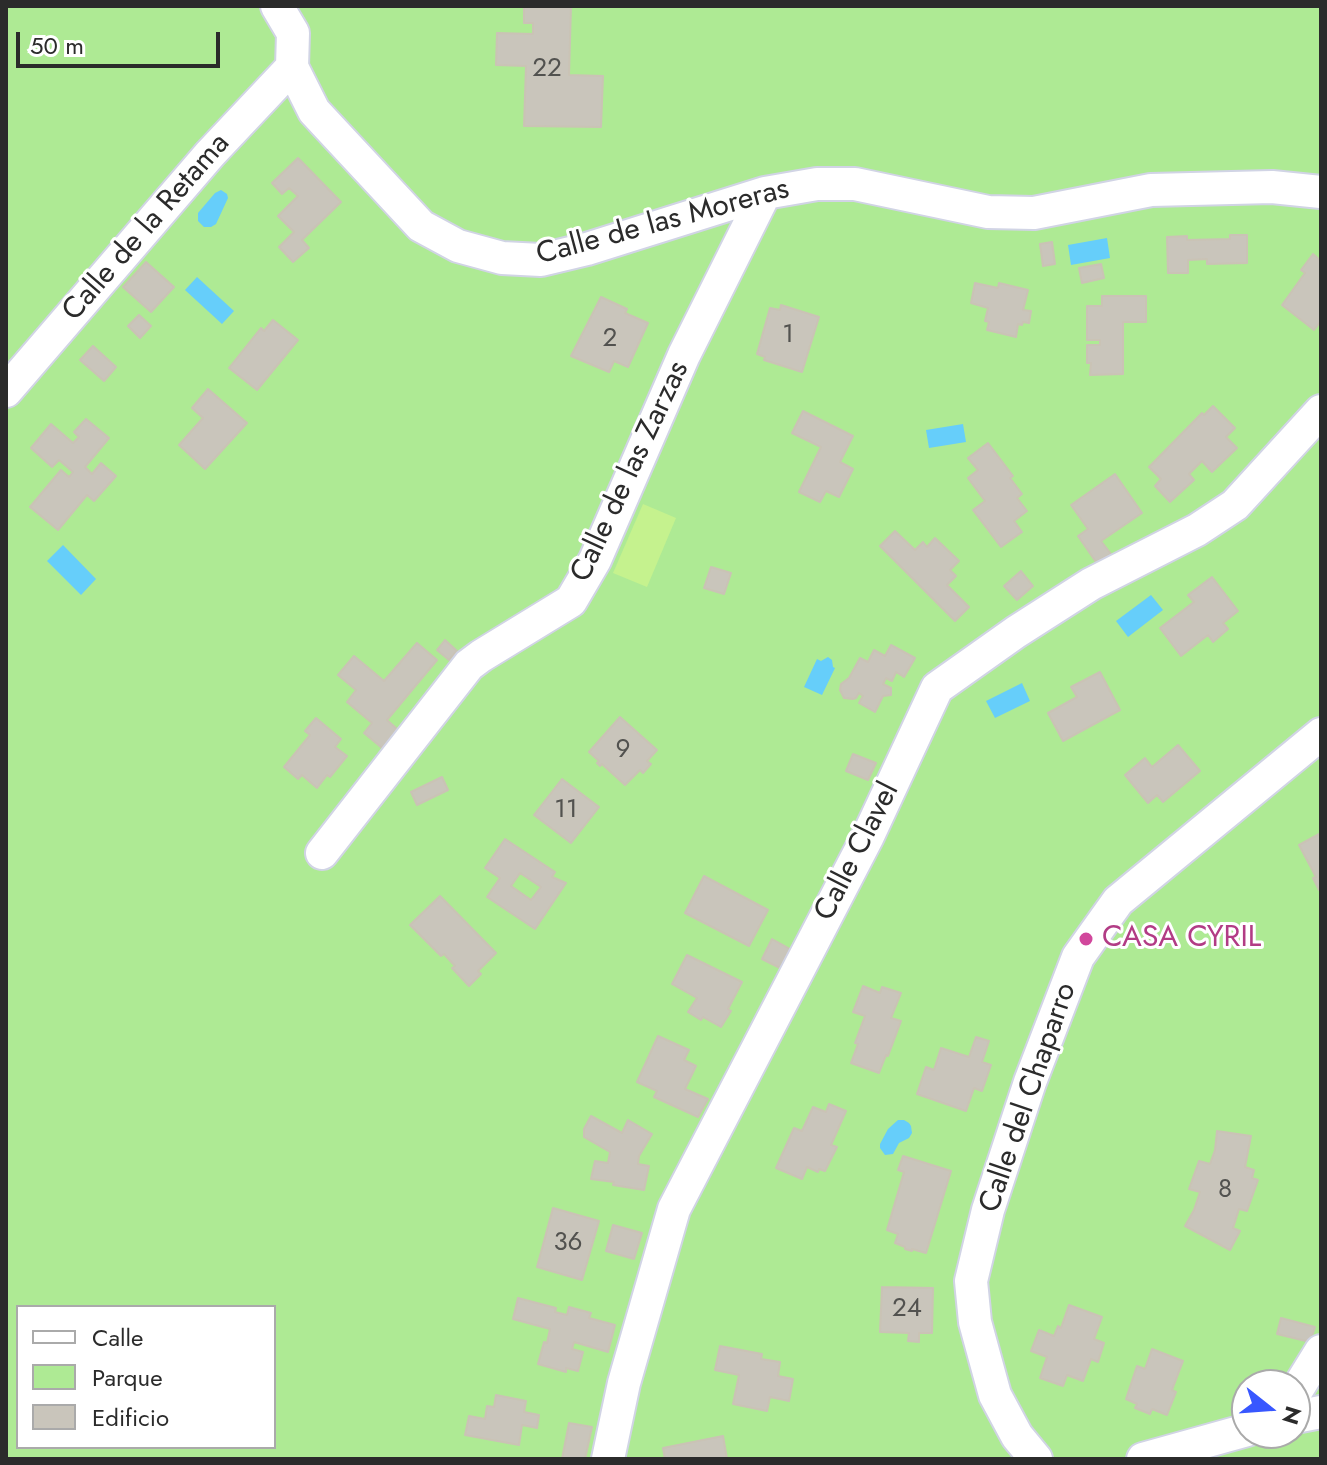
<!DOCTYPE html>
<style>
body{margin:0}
#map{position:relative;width:1327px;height:1465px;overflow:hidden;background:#eee7dc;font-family:Jost,sans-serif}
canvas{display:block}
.frame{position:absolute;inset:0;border:8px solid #2b2b2b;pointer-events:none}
.legend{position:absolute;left:16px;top:1305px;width:260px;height:144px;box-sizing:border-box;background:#fff;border:2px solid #aaa;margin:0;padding:10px 14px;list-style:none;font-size:24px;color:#2b2b2b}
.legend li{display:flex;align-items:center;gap:16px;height:40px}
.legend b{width:40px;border:2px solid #aaa}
.north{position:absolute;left:1231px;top:1369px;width:80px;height:80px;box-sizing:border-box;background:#fff;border:2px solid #aaa;border-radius:50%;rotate:107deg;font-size:22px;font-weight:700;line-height:32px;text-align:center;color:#2b2b2b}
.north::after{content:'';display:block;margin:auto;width:28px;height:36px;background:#3857ff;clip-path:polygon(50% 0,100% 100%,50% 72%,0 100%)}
.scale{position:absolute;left:16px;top:32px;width:204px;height:36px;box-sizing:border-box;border:4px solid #2b2b2b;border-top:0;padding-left:10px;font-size:24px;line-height:28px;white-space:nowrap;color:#2b2b2b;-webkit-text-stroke:6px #fff;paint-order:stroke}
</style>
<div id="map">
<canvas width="1327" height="1465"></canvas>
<div class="frame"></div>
<ul class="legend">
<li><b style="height:10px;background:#fff"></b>Calle</li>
<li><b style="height:22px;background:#aeea94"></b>Parque</li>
<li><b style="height:22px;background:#c9c5bb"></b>Edificio</li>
</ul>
<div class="north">N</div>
<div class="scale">50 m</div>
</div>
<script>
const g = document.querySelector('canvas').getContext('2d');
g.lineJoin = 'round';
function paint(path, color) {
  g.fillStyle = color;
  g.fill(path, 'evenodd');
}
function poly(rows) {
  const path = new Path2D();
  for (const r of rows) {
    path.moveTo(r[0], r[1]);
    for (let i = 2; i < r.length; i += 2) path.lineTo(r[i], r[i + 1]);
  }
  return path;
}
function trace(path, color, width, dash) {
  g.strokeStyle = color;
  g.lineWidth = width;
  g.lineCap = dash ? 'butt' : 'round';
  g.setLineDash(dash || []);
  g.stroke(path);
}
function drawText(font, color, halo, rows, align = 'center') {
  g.font = font + ' Jost,sans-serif';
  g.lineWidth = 6;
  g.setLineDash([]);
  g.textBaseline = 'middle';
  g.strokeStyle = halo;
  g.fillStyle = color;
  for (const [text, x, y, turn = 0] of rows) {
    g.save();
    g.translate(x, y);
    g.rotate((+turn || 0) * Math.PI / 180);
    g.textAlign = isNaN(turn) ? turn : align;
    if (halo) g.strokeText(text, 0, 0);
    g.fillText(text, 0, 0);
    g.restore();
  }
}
paint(poly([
 [6,6,1321,6,1321,1459,6,1459],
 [18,1307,274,1307,274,1447,18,1447],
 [1247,1385,1295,1385,1295,1433,1247,1433]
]), '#aeea94');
paint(poly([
 [643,504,676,518,647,587,613,573]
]), '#c5f28e');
paint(poly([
 [221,190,227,194,228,198,216,224,211,227,204,227,198,221,198,213,215,193],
 [1107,238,1110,258,1071,265,1068,245],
 [197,277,234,311,222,324,185,290],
 [963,424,966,442,929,448,926,430],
 [63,545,96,579,81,595,47,561],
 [1151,595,1163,610,1128,637,1116,621],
 [828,657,832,660,833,667,835,668,822,695,804,687,817,659,821,661],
 [1022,683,1030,701,995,718,986,701],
 [898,1120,904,1120,909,1123,911,1126,912,1133,909,1138,899,1143,893,1154,885,1155,880,1148,880,1144,888,1129]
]), '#66cefa');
const building = poly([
 [524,6,571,6,569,75,603,76,601,127,524,126,526,66,496,65,497,33,533,34,533,23,524,23,524,6],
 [298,158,341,202,302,240,309,248,293,262,279,247,294,232,278,216,298,196,289,188,282,194,272,183,298,158],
 [1230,235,1247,235,1247,263,1207,264,1207,259,1188,260,1188,273,1168,273,1167,237,1187,236,1187,240,1230,239,1230,235],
 [1052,242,1055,264,1043,266,1040,244,1052,242],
 [1313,254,1321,261,1321,321,1314,330,1282,305,1305,273,1301,270,1313,254],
 [146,262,174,287,151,312,123,287,146,262],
 [1101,264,1104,278,1082,283,1079,268,1101,264],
 [975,283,998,288,999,283,1028,290,1023,310,1031,311,1029,323,1023,322,1022,325,1018,324,1016,337,987,330,989,322,985,321,988,308,971,303,975,283],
 [1102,296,1146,296,1146,322,1123,322,1123,374,1090,375,1091,363,1087,363,1087,345,1100,345,1100,340,1087,340,1087,306,1102,306,1102,296],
 [601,297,627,309,625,313,648,323,628,367,614,361,609,372,571,356,601,297],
 [781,305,819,317,802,372,764,360,765,357,757,354,770,308,780,310,781,305],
 [139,315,151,326,140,338,128,326,139,315],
 [273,320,298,340,257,390,229,368,261,328,264,331,273,320],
 [93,346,116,367,104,381,80,360,93,346],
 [208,389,247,423,205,469,179,445,203,418,192,408,208,389],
 [1213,406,1235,428,1226,437,1237,448,1212,472,1202,461,1189,474,1194,480,1170,502,1155,486,1161,479,1149,467,1202,413,1204,415,1213,406],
 [803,411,853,436,840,462,853,469,839,497,826,491,820,502,799,492,821,447,792,433,803,411],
 [86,419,109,438,85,467,92,474,101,463,116,476,94,501,87,495,58,530,30,507,61,470,69,477,73,472,59,460,52,467,31,448,51,424,73,443,79,437,74,432,86,419],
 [988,443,1013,476,1010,478,1022,494,1017,498,1027,511,1014,521,1022,532,1001,547,973,510,985,501,968,478,978,470,968,458,988,443],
 [1115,474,1142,513,1101,541,1111,554,1096,562,1078,536,1088,529,1071,505,1115,474],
 [895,531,915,550,923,542,927,547,935,538,959,561,950,570,956,576,947,585,969,607,955,621,880,546,895,531],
 [711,567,731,573,724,594,704,588,711,567],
 [1021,571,1033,586,1017,600,1004,586,1021,571],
 [1212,577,1238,611,1223,623,1228,629,1213,642,1208,635,1181,656,1160,628,1194,602,1188,595,1212,577],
 [445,640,457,651,449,660,437,650,445,640],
 [417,643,437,660,387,720,397,729,382,748,364,733,372,723,347,702,356,690,338,675,354,656,384,681,417,643],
 [891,645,915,658,904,677,896,672,892,681,886,678,883,684,891,688,891,695,883,696,875,712,859,703,863,696,859,693,856,698,853,699,844,698,840,690,841,684,849,678,860,658,868,662,874,650,885,656,891,645],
 [1100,672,1120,710,1063,741,1048,713,1077,697,1071,687,1100,672],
 [620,717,657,750,647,761,651,764,643,773,640,770,625,785,602,764,600,766,597,763,599,761,589,752,620,717],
 [316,718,341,739,335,747,347,756,330,777,327,775,317,788,302,775,298,779,284,767,310,735,305,731,316,718],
 [1178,745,1200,771,1163,802,1157,795,1148,803,1125,775,1145,758,1152,767,1178,745],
 [853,754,876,763,868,780,846,771,853,754],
 [442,777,448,790,417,805,411,792,442,777],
 [562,779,599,807,571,843,534,815,562,779],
 [1321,833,1321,889,1319,890,1313,878,1316,877,1299,845,1321,833],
 [505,839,555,872,552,877,566,883,535,929,487,897,500,878,485,868,505,839],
 [520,873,541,887,531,900,511,886,520,873],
 [704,876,768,910,749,946,685,913,704,876],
 [440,896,496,953,478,971,481,974,469,986,452,968,455,966,444,954,441,956,410,925,440,896],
 [772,939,790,949,780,968,762,959,772,939],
 [687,955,742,982,728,1009,731,1011,721,1027,703,1017,701,1020,688,1012,697,998,672,984,687,955],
 [863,986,880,993,882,987,901,993,891,1018,901,1021,888,1056,886,1055,879,1073,851,1063,858,1044,855,1043,865,1016,853,1012,863,986],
 [658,1036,689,1050,684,1060,696,1066,685,1089,708,1099,698,1117,654,1097,657,1091,637,1082,658,1036],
 [976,1037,989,1041,982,1062,991,1065,982,1091,974,1088,966,1111,917,1094,926,1067,934,1070,941,1048,969,1057,976,1037],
 [829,1104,846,1111,831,1145,837,1147,825,1171,819,1169,818,1172,807,1167,802,1179,776,1168,794,1128,802,1131,813,1107,826,1112,829,1104],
 [591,1116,622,1133,628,1120,652,1134,639,1156,638,1164,649,1166,644,1190,613,1185,614,1182,591,1179,595,1161,608,1163,610,1152,584,1137,584,1129,591,1116],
 [1217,1131,1251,1136,1245,1167,1254,1170,1252,1178,1258,1180,1247,1211,1239,1209,1233,1228,1240,1231,1230,1250,1185,1226,1194,1210,1200,1192,1189,1189,1199,1161,1210,1164,1215,1150,1217,1131],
 [903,1156,951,1171,926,1253,912,1249,912,1251,905,1249,905,1247,895,1243,898,1234,887,1230,904,1172,898,1170,903,1156],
 [553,1208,599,1221,582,1280,537,1267,553,1208],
 [613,1225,642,1233,634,1259,606,1251,613,1225],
 [882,1287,933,1288,932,1333,919,1333,919,1342,908,1341,909,1333,880,1332,882,1287],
 [518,1298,556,1308,555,1312,567,1315,569,1307,591,1313,589,1318,615,1325,608,1352,574,1342,572,1349,583,1352,578,1371,566,1368,566,1372,538,1364,544,1342,547,1343,550,1329,513,1319,518,1298],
 [1069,1305,1102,1317,1094,1339,1104,1343,1098,1362,1091,1359,1083,1381,1067,1375,1063,1386,1040,1378,1047,1357,1031,1351,1039,1330,1054,1336,1058,1326,1061,1328,1069,1305],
 [1281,1318,1315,1327,1310,1342,1277,1334,1281,1318],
 [720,1346,762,1354,761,1359,780,1362,778,1376,793,1379,789,1401,770,1397,767,1411,733,1404,739,1375,715,1370,720,1346],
 [1152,1349,1183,1361,1172,1390,1176,1392,1167,1415,1152,1409,1150,1414,1135,1408,1137,1404,1126,1399,1137,1366,1145,1369,1152,1349],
 [496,1395,526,1401,524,1412,539,1415,537,1428,522,1425,519,1445,465,1435,469,1416,485,1419,487,1406,494,1407,496,1395],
 [569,1423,592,1427,585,1459,562,1459,569,1423],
 [723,1436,727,1459,665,1459,663,1448,723,1436]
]);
paint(building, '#c9c5bb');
trace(building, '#cac3b5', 2);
const minor = poly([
 [277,6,293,33,292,67,314,111,421,226,458,246,502,258,541,260,587,249,765,193,817,184,855,184,988,212,1034,213,1151,190,1272,187,1321,192],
 [6,391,210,154,292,67],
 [322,853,469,665,481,656,571,601,595,560,684,355,765,193],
 [1295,1393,1321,1351],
 [1295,1417,1321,1412],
 [608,1459,624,1383,674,1209,868,836,937,688,1016,632,1091,584,1197,530,1235,505,1321,411],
 [1036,1459,1017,1436,995,1395,975,1322,971,1281,988,1210,1030,1082,1078,957,1118,901,1321,734],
 [1143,1459,1247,1430]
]);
trace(minor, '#d1d4e5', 36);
trace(minor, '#fff', 32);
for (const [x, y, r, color] of [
 [1086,939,8,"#d1479c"]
]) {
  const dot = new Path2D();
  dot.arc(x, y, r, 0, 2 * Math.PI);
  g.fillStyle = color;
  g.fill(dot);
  trace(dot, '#fff', 3);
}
drawText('26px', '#52524f', null, [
 ["22",547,70],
 ["1",788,336],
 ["2",610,340],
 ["9",623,751],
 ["11",566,811],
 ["8",1225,1191],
 ["36",568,1244],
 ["24",907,1310]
]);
drawText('30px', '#2b2b2b', '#fff', [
 ["Calle de las Moreras",663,223,-15],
 ["Calle de la Retama",147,228,-49],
 ["Calle de las Zarzas",631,472,-65],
 ["Calle Clavel",858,852,-63],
 ["Calle del Chaparro",1029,1098,-71]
]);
drawText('30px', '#b23c85', '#fff', [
 ["CASA CYRIL",1102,939]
], 'left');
</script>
